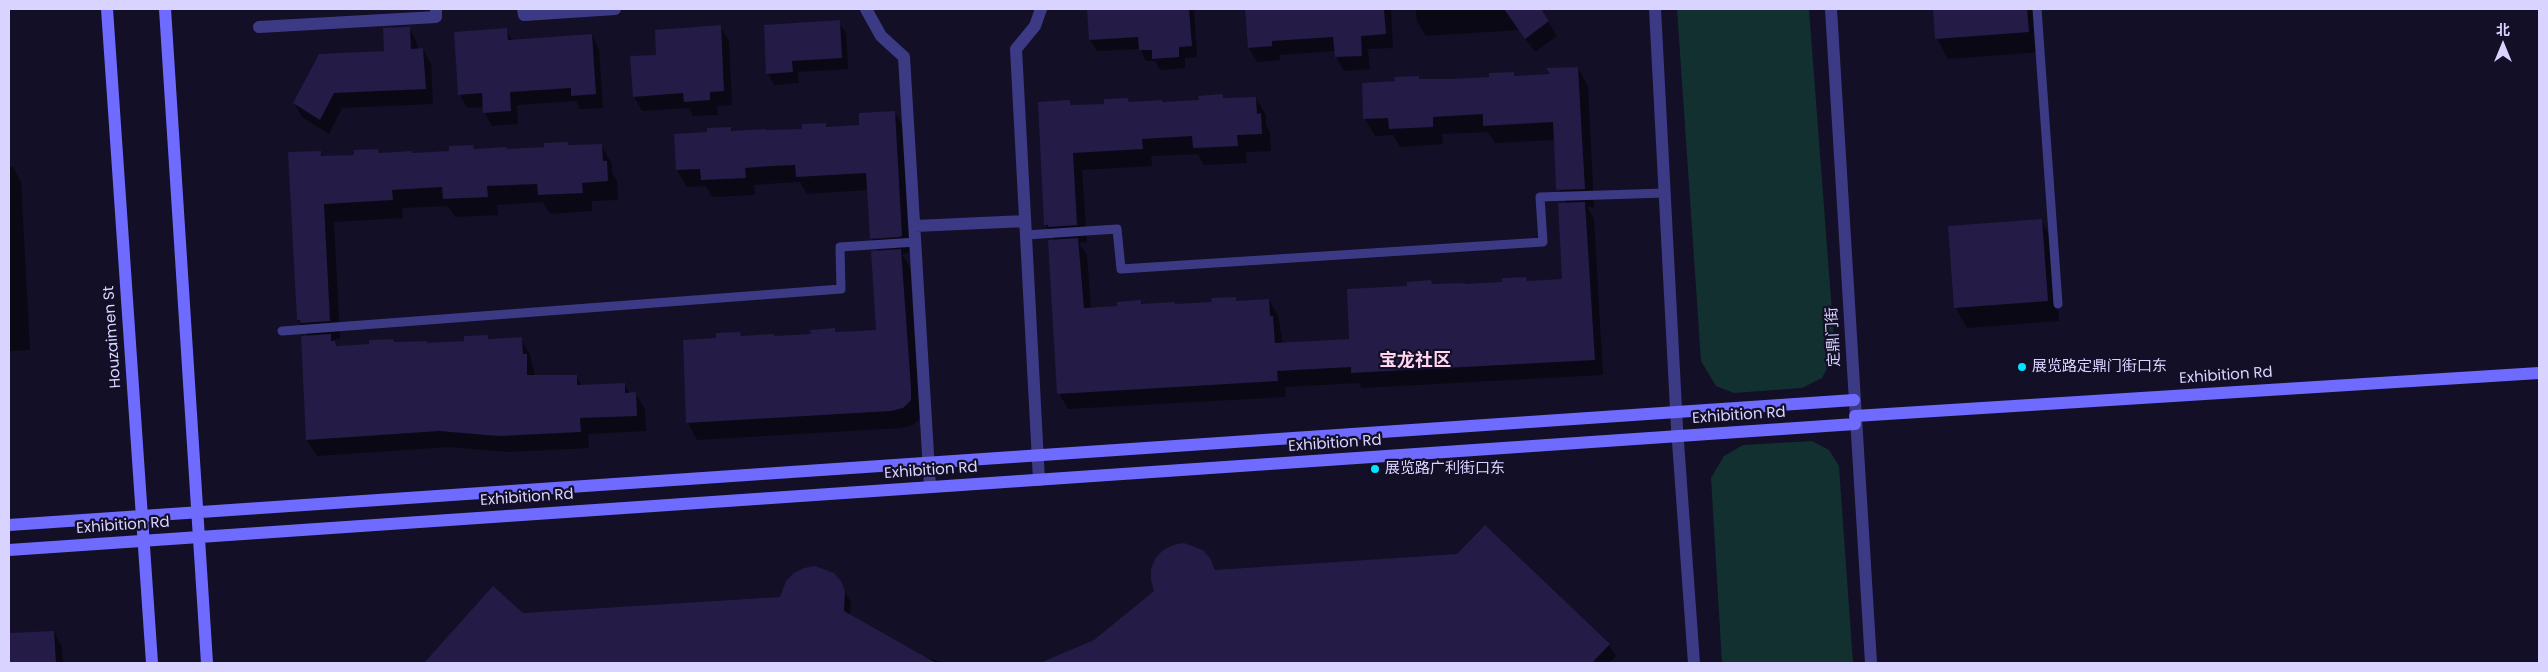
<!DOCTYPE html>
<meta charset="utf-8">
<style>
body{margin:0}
#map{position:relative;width:2548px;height:672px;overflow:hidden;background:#130f26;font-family:Poppins,"Noto Sans SC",sans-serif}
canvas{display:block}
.frame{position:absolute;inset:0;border:10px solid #d9d4ff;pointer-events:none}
.north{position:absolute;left:2478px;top:20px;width:50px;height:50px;-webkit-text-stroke:4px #130f26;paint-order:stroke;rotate:0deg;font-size:14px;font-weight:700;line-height:20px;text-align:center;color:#d9d4ff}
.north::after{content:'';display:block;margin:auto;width:18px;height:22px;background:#d9d4ff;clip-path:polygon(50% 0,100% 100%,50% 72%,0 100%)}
</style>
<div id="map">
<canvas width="2548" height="672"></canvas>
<div class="frame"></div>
<div class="north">北</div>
</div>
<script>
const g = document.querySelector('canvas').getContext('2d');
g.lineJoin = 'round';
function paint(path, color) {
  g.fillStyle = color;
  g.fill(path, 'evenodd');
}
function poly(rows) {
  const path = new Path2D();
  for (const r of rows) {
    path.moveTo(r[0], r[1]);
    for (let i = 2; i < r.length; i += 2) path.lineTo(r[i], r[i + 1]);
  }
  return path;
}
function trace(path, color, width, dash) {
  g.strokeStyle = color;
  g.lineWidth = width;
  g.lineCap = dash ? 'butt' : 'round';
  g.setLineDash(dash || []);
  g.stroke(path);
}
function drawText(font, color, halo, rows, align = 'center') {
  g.font = font + ' Poppins,"Noto Sans SC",sans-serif';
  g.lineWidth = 4.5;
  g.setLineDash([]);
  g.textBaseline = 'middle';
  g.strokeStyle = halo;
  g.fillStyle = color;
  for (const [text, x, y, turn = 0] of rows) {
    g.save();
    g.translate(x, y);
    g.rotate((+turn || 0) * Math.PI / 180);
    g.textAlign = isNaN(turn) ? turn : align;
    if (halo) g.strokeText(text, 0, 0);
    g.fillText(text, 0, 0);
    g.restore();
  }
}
paint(poly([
 [1677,9,1809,9,1835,352,1822,378,1802,388,1734,393,1716,386,1701,361],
 [1812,441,1829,450,1839,466,1853,663,1722,663,1711,478,1724,456,1743,445]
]), '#12302f');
paint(poly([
 [1088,9,1194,9,1197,57,1185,58,1185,68,1160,70,1155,61,1146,61,1140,49,1097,51,1090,40],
 [1246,9,1391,9,1393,48,1368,49,1370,69,1344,71,1336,57,1335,51,1279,55,1280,60,1257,62,1249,48],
 [1416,9,1540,9,1557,36,1535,52,1519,30,1426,36,1417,22],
 [1934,9,2037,9,2040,52,1948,59,1937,39],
 [839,22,846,33,848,69,798,72,799,83,774,85,768,73],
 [720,27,729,41,732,105,717,106,718,115,693,116,689,108,642,111,634,96,657,56],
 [409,28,417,43,418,50,423,49,431,64,433,104,342,108,329,134,303,118,294,103,386,52],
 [506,30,513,41,592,35,599,49,603,108,580,109,576,101,517,105,518,124,492,126,484,112,484,107,467,108,460,95],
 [1578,68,1588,86,1594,207,1587,207,1594,219,1603,375,1362,388,1359,383,1285,387,1286,397,1068,409,1059,393,1055,241,1045,224,1070,101,1073,106,1105,105,1128,99,1130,103,1162,103,1200,101,1222,96,1225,99,1256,98,1266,115,1266,125,1270,132,1271,151,1246,152,1247,163,1204,165,1198,154,1151,156,1152,166,1082,170,1087,242,1079,243,1087,255,1091,309,1118,307,1140,302,1143,305,1175,306,1213,303,1235,298,1237,302,1269,300,1278,316,1283,344,1351,341,1408,287,1431,282,1433,285,1466,286,1503,283,1526,278,1528,282,1564,280,1567,204,1558,188,1555,140,1495,143,1488,132,1442,134,1443,144,1400,147,1393,135,1375,136,1365,119,1396,82,1418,77,1420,81,1491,79,1513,73,1515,77,1551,75],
 [895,113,905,130,911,252,902,254,910,267,920,418,913,425,901,428,697,440,688,423,717,339,740,333,742,337,774,337,812,336,834,330,837,334,877,332,879,252,871,238,868,190,807,194,800,182,781,183,754,185,755,195,712,197,706,186,687,187,677,170,708,133,730,128,733,132,765,132,803,130,825,124,828,128,861,127],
 [567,143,570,147,601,145,612,164,612,173,617,181,618,200,592,201,592,211,550,214,543,202,497,205,498,215,455,217,448,206,402,208,403,218,334,222,340,339,333,340,337,347,465,342,487,336,489,340,521,339,530,355,535,376,576,376,582,386,624,384,630,394,635,393,645,409,646,431,588,434,589,448,508,452,449,447,317,456,307,440,308,337,298,320,320,152,324,157,355,156,378,150,380,154,413,154,450,152,473,146,475,150,545,149],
 [9,167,13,167,21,182,30,350,9,351],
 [2041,221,2053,241,2059,321,1967,328,1955,307],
 [1485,527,1609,645,1616,656,1609,663,1043,663,1094,641,1209,559,1216,571,1458,555],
 [840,582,851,603,850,616,923,657,948,663,425,663,493,588,523,615,781,598],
 [54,632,62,647,63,663,9,663,9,635]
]), '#0007');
paint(poly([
 [1087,9,1189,9,1192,46,1179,47,1179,57,1152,59,1152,50,1139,50,1138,37,1089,40],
 [1245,9,1384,9,1386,34,1361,36,1362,56,1335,57,1333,37,1272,41,1272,46,1248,48],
 [1504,9,1541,9,1549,21,1525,39],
 [1933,9,2027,9,2029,32,1935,39],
 [840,20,842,58,792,61,793,72,766,74,764,25],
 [721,25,724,91,710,92,710,100,684,102,683,93,633,97,630,56,656,55,655,30],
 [410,27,411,49,423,48,426,89,334,93,320,120,293,103,319,54,384,51,383,28],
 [507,28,508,40,592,34,596,94,571,96,571,88,510,92,511,111,483,113,482,93,458,95,454,32],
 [1578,67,1585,189,1557,190,1556,188,1553,122,1483,126,1483,114,1433,117,1433,127,1389,129,1388,118,1363,119,1362,83,1395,81,1394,77,1419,76,1419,79,1453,79,1489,77,1489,73,1514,72,1514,76,1550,74,1546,68],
 [1223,94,1223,98,1256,97,1257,114,1261,113,1262,134,1237,135,1238,146,1193,148,1192,136,1142,139,1143,149,1073,153,1077,225,1048,227,1048,225,1044,225,1038,102,1070,100,1071,105,1104,104,1104,99,1128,98,1129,102,1162,100,1162,102,1199,100,1198,96],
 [895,111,902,235,900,237,870,239,866,173,796,177,795,165,771,166,745,168,746,178,701,180,700,169,676,170,674,134,707,132,707,128,731,127,731,131,765,129,765,130,802,129,802,124,826,123,826,127,859,125,859,113],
 [568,142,568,145,602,144,603,161,607,161,608,181,582,183,583,193,538,195,537,184,487,186,488,197,443,199,442,187,392,190,393,200,324,204,330,321,300,323,300,320,297,320,288,152,321,151,321,156,354,155,354,150,378,149,379,153,412,151,412,153,449,151,449,146,473,145,474,149,507,147,507,149,544,147,544,143],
 [1585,202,1595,360,1351,373,1351,367,1277,371,1278,381,1057,394,1048,240,1078,238,1084,308,1117,306,1117,302,1141,300,1141,304,1175,302,1175,304,1212,302,1211,298,1236,297,1236,301,1269,299,1270,316,1273,316,1275,343,1349,339,1347,289,1407,286,1407,282,1431,280,1432,284,1465,283,1465,284,1502,282,1502,278,1526,277,1527,281,1562,279,1558,203],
 [2042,219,2048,301,1954,308,1948,226],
 [901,249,911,388,911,400,903,408,891,411,686,423,683,340,716,338,716,333,740,332,741,336,774,334,774,336,811,334,810,330,835,328,835,332,876,330,871,251],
 [331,334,331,341,335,341,336,346,369,344,369,340,393,339,394,342,427,341,427,343,464,341,464,336,488,335,488,339,522,337,523,354,527,354,527,375,577,375,577,385,625,383,625,393,636,392,637,416,580,418,581,432,498,436,439,431,306,440,301,336],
 [1485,525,1610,644,1592,663,1040,663,1094,640,1154,591,1151,580,1151,569,1155,559,1163,550,1173,545,1184,543,1203,550,1210,558,1215,570,1457,554],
 [815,566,834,573,841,581,845,591,844,611,936,663,424,663,493,586,523,613,780,597,786,581,794,573,804,568],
 [54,631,56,663,9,663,9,633]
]), '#241b47');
trace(poly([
 [2037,9,2058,304],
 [1026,235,1117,229,1121,269,1543,242,1540,197,1665,193],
 [282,331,841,289,840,247,916,242]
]), '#3d3a85', 9);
trace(poly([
 [523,9,524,15,615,9],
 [866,9,881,36,904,57,930,487],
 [1655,9,1677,428,1694,663],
 [1831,9,1871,663],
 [259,27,436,17,436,9],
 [915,226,1025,221],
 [1039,480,1016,49,1035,26,1041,9]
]), '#3d3a85', 12);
trace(poly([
 [107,9,152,663],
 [165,9,207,663],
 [1855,416,2539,373],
 [9,525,1854,400],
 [9,550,1855,424]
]), '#6f6bff', 12);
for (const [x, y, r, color] of [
 [2022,367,5,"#00e5ff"],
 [1375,469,5,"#00e5ff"]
]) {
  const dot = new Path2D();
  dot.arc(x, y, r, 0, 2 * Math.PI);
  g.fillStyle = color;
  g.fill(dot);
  trace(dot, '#130f26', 2);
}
drawText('15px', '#d9d4ff', '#130f26', [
 ["Houzaimen St",113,337,-94],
 ["定鼎门街",1834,337,-93],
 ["Exhibition Rd",2226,376,-4],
 ["Exhibition Rd",1739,416,-4],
 ["Exhibition Rd",1335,444,-4],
 ["Exhibition Rd",931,471,-4],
 ["Exhibition Rd",527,498,-4],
 ["Exhibition Rd",123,526,-4]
]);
drawText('15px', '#d9d4ff', '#130f26', [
 ["展览路定鼎门街口东",2032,367],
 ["展览路广利街口东",1385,469]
], 'left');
drawText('bold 18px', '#ffd6f0', '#130f26', [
 ["宝龙社区",1415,361]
]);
</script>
